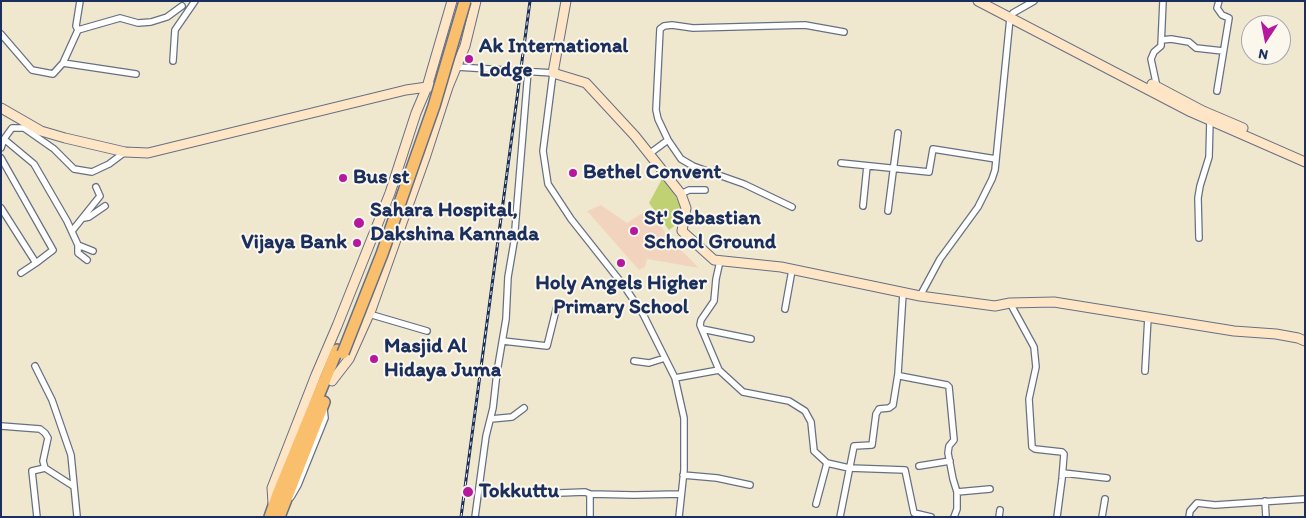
<!DOCTYPE html>
<style>
body{margin:0}
#map{position:relative;width:1306px;height:518px;overflow:hidden;background:#f0e8ce;font-family:Itim,sans-serif}
canvas{display:block}
.frame{position:absolute;inset:0;border:2px solid #1b2f5e;pointer-events:none}
.north{position:absolute;left:1241px;top:15px;width:50px;height:50px;box-sizing:border-box;background:#fbf7ec;border:1px solid #a1a7b3;border-radius:50%;rotate:191deg;font-size:14px;font-weight:700;line-height:20px;text-align:center;color:#1b2f5e}
.north::after{content:'';display:block;margin:auto;width:18px;height:22px;background:#b5179e;clip-path:polygon(50% 0,100% 100%,50% 72%,0 100%)}
</style>
<div id="map">
<canvas width="1306" height="518"></canvas>
<div class="frame"></div>
<div class="north">N</div>
</div>
<script>
const g = document.querySelector('canvas').getContext('2d');
g.lineJoin = 'round';
function paint(path, color) {
  g.fillStyle = color;
  g.fill(path, 'evenodd');
}
function poly(rows) {
  const path = new Path2D();
  for (const r of rows) {
    path.moveTo(r[0], r[1]);
    for (let i = 2; i < r.length; i += 2) path.lineTo(r[i], r[i + 1]);
  }
  return path;
}
function trace(path, color, width, dash) {
  g.strokeStyle = color;
  g.lineWidth = width;
  g.lineCap = dash ? 'butt' : 'round';
  g.setLineDash(dash || []);
  g.stroke(path);
}
function drawText(font, color, halo, rows, align = 'center') {
  g.font = font + ' Itim,sans-serif';
  g.lineWidth = 4;
  g.setLineDash([]);
  g.textBaseline = 'middle';
  g.strokeStyle = halo;
  g.fillStyle = color;
  for (const [text, x, y, turn = 0] of rows) {
    g.save();
    g.translate(x, y);
    g.rotate((+turn || 0) * Math.PI / 180);
    g.textAlign = isNaN(turn) ? turn : align;
    if (halo) g.strokeText(text, 0, 0);
    g.fillText(text, 0, 0);
    g.restore();
  }
}
paint(poly([
 [601,205,627,223,649,209,669,238,699,268,647,259,645,267,639,270,587,211]
]), '#f2d4be');
paint(poly([
 [662,179,673,192,683,209,678,223,669,230,649,203]
]), '#bfd173');
const street = poly([
 [80,1,76,26,78,30,63,63,136,74],
 [78,30,120,18,138,23,151,22,167,17,182,6],
 [1,34,32,70,53,74,63,63],
 [1162,40,1171,39,1189,42,1196,48,1223,51],
 [173,61,175,30,195,1],
 [457,67,553,73,543,151,548,184,571,219,624,286,643,314,675,378,684,418,684,470,679,517],
 [1157,87,1151,59,1154,52,1161,46,1163,1],
 [1217,91,1229,18,1222,15,1217,8,1219,1],
 [1,148,4,139],
 [649,154,668,140],
 [1,158,53,250,36,263,1,208],
 [841,163,929,172,933,149,996,159],
 [681,194,689,190,705,190],
 [863,206,867,166],
 [792,207,744,184,693,166,681,159,668,140,658,119,656,110,660,29,664,26,672,25,693,28,805,25,844,32],
 [888,211,898,133],
 [84,218,89,217,105,206],
 [72,231,100,196,96,187],
 [1199,238,1198,198,1200,186,1209,157,1210,120],
 [78,245,93,251],
 [87,260,78,253,78,245,67,221,34,164,4,139,12,128,24,128,54,149,74,169,92,172,109,164,125,152],
 [720,261,716,279,714,301,701,320,700,325,719,370,743,392,789,401,805,411,811,422,814,451,827,463],
 [21,273,36,263],
 [903,293,898,374,900,376,947,385,949,387,954,440,949,446,948,453,953,479,957,492],
 [920,296,940,259,978,207,992,179,995,170,1010,18,1013,13,1034,1],
 [1010,303,1034,347,1036,367,1029,399,1032,447,1035,449,1062,452,1064,454,1062,479,1057,517],
 [785,309,792,270],
 [369,314,427,331],
 [702,329,751,339],
 [503,341,547,346,558,302],
 [634,361,649,363,665,358],
 [35,366,52,400,71,455,77,516],
 [1145,371,1148,317],
 [675,378,719,370],
 [491,419,512,417,524,408],
 [1,426,40,429,45,433,48,438,43,461,45,468,73,486],
 [919,466,950,461],
 [1063,473,1107,478],
 [683,475,717,478,750,485],
 [533,494,585,492,590,494,634,495,681,494],
 [590,494,590,517],
 [291,497,298,485,325,418,324,409],
 [1265,501,1266,517],
 [816,504,827,463,849,468,905,470,914,513,931,517],
 [37,517,32,471,45,468],
 [475,517,486,436,493,408,497,372,506,319,508,277,514,242,528,71],
 [840,517,854,446,872,445,876,414,879,409,889,408,893,405,898,374],
 [954,517,957,509,957,492,990,489],
 [999,517,1000,510],
 [1102,517,1105,499],
 [1189,517,1190,511,1197,503,1215,505,1305,499]
]);
const secondary = poly([
 [566,1,553,73,586,83,635,136,681,194,686,208,682,231,714,260,781,267,920,296,995,306,1010,303,1054,302,1234,331,1276,334,1298,338,1305,341],
 [978,1,1191,112,1305,162],
 [1152,84,1203,111,1243,128],
 [1,108,41,131,65,138,125,152,148,153,406,90,427,87,448,87],
 [332,381,349,359,371,310,425,158,448,87,465,46,476,1],
 [273,503,272,488,316,375,337,326,390,193,416,113,427,87,452,1]
]);
const highway = poly([
 [270,517,278,494,337,350],
 [279,517,324,402]
]);
trace(street, '#667085', 8);
trace(secondary, '#667085', 11);
trace(highway, '#667085', 14);
trace(street, '#fff', 5.5);
trace(secondary, '#fde5c5', 9);
trace(highway, '#f9bf6d', 11);
const rail = poly([
 [461,517,530,1]
]);
trace(rail, '#1b2f5e', 3);
trace(rail, '#fbf7ec', 1, [4]);
const highwayBridge = poly([
 [343,353,382,254,434,106,465,1]
]);
trace(highwayBridge, '#667085', 14, []);
trace(highwayBridge, '#f9bf6d', 11);
for (const [x, y, r, color] of [
 [469,59,5,"#b5179e"],
 [573,173,5,"#b5179e"],
 [343,178,5,"#b5179e"],
 [359,223,6,"#b5179e"],
 [634,231,5,"#b5179e"],
 [357,243,5,"#b5179e"],
 [621,263,5,"#b5179e"],
 [374,359,5,"#b5179e"],
 [468,492,6,"#b5179e"]
]) {
  const dot = new Path2D();
  dot.arc(x, y, r, 0, 2 * Math.PI);
  g.fillStyle = color;
  g.fill(dot);
  trace(dot, '#fbf7ec', 2);
}
drawText('bold 21px', '#1b2f5e', '#fbf7ec', [
 ["Ak International",479,47],
 ["Lodge",479,71],
 ["Bethel Convent",583,173],
 ["Bus st",353,178],
 ["Sahara Hospital,",370,211],
 ["Dakshina Kannada",370,235],
 ["St' Sebastian",644,219],
 ["School Ground",644,243],
 ["Vijaya Bank",347,243,"right"],
 ["Holy Angels Higher",621,284,"center"],
 ["Primary School",621,308,"center"],
 ["Masjid Al",384,347],
 ["Hidaya Juma",384,371],
 ["Tokkuttu",479,492]
], 'left');
</script>
